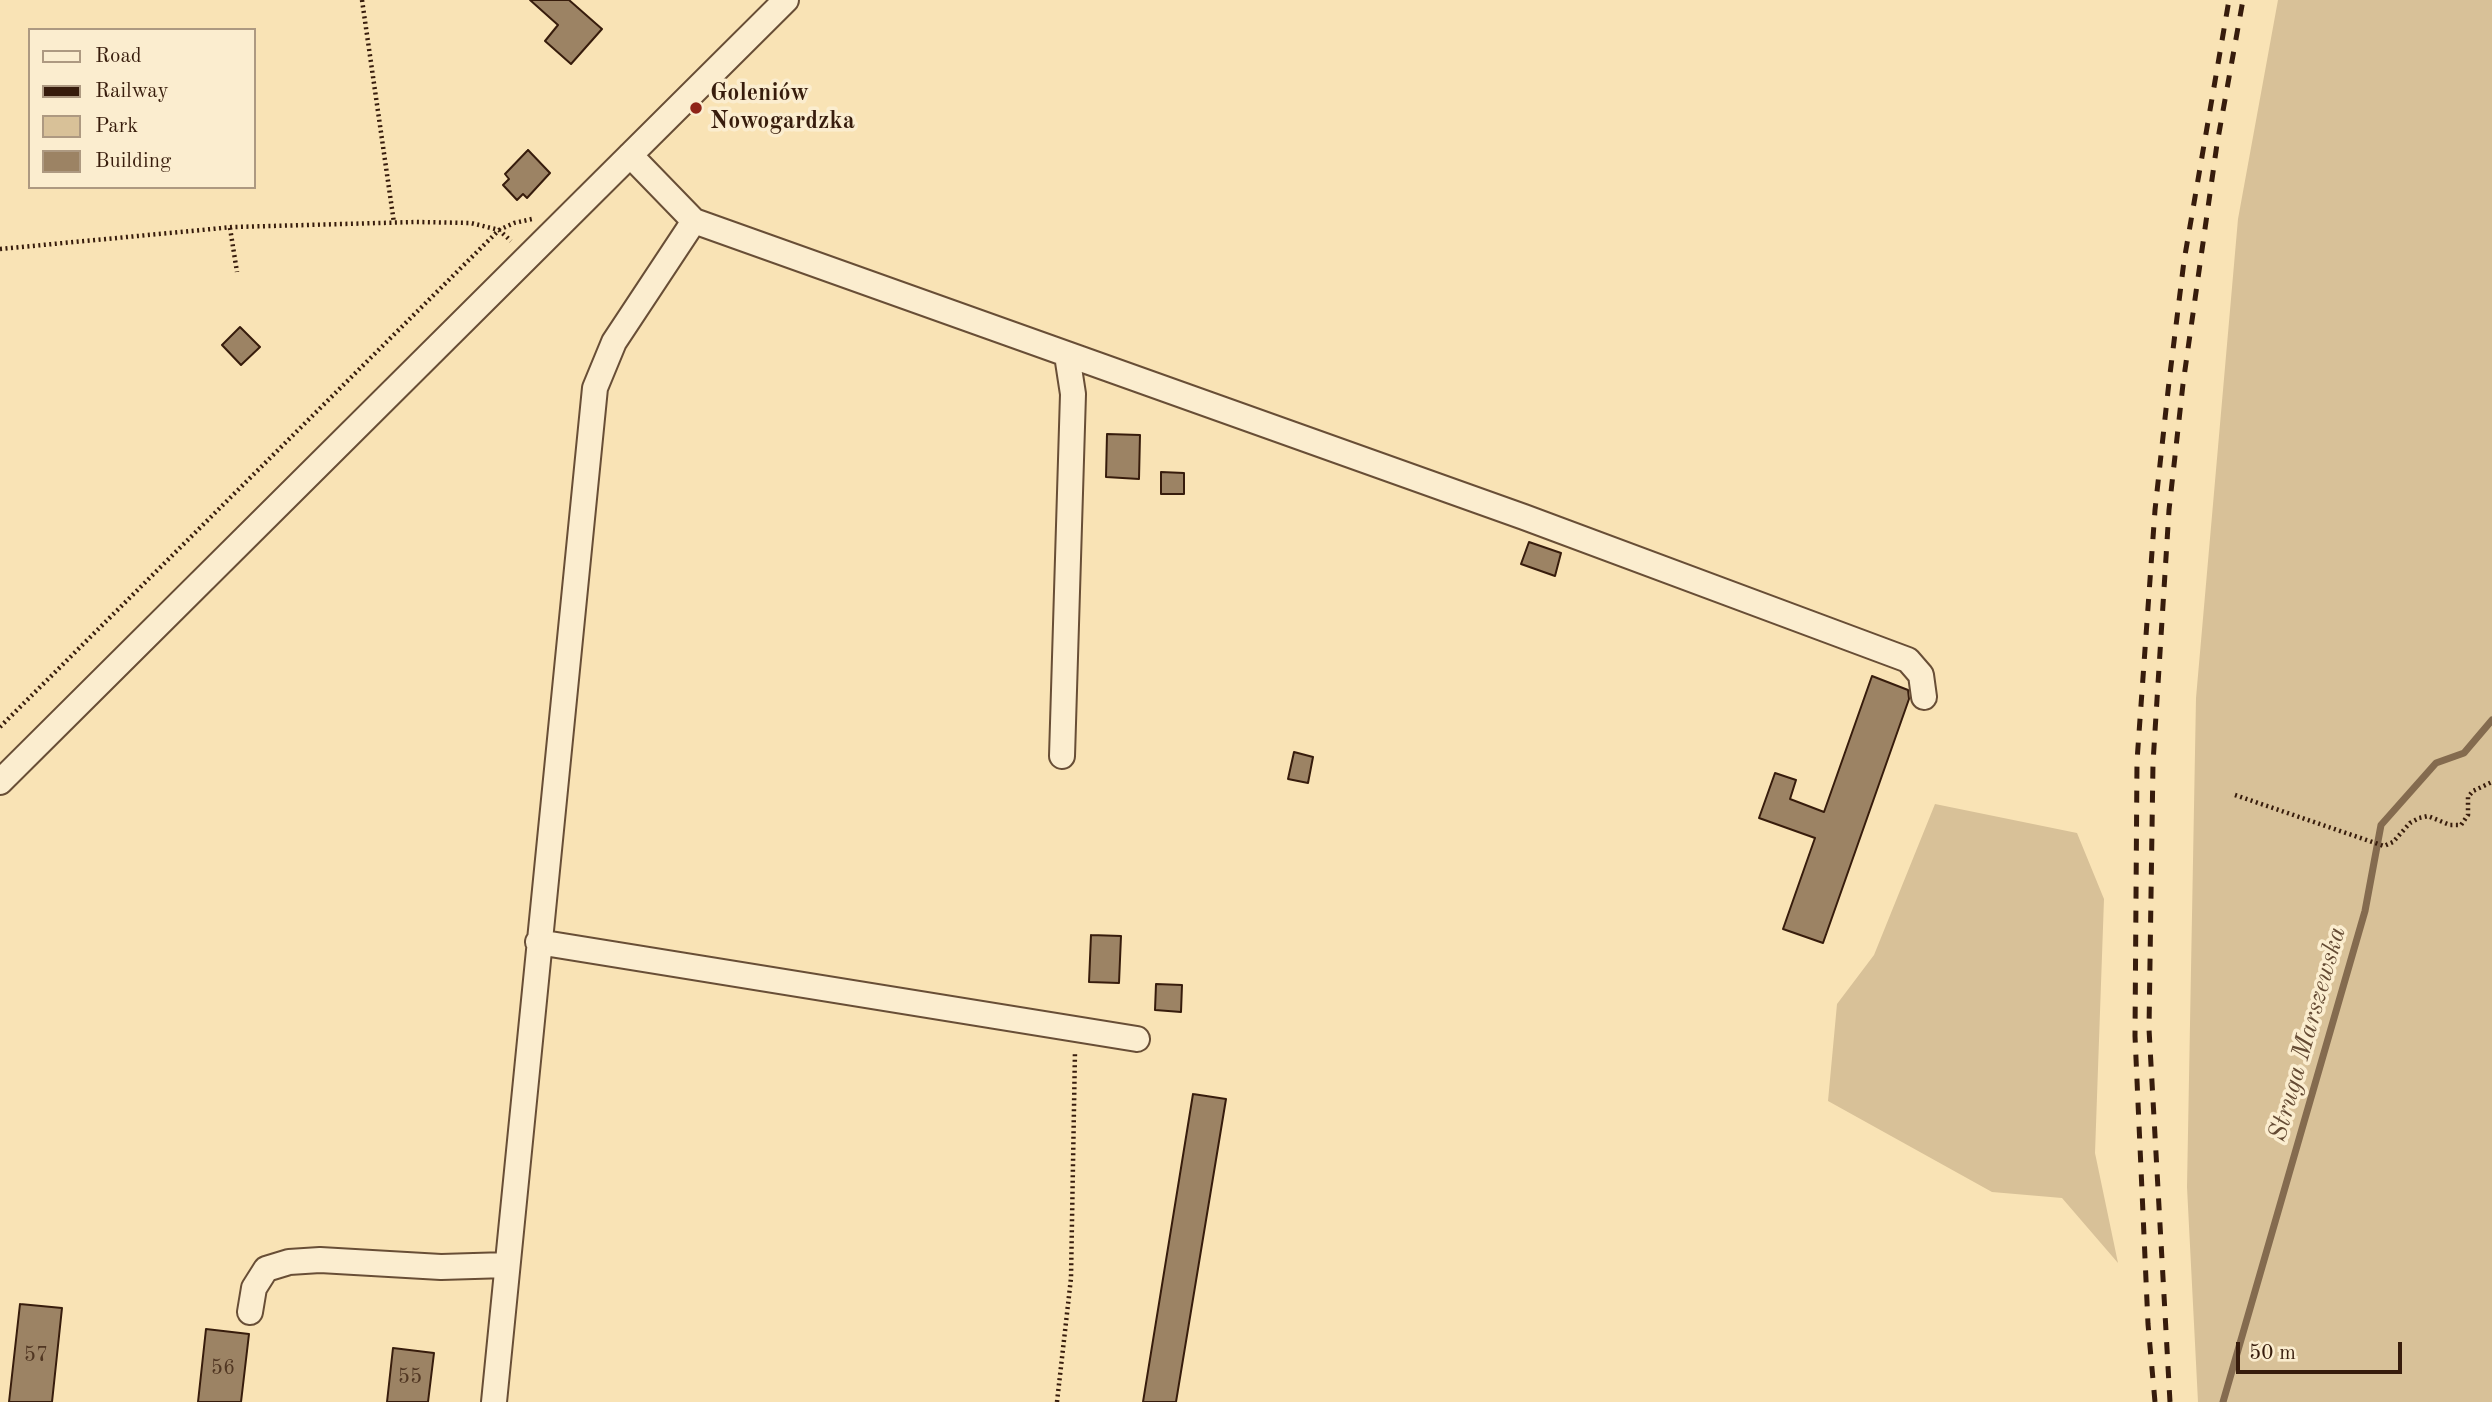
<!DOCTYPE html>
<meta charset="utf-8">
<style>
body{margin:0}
#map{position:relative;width:2492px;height:1402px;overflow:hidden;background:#f9e3b5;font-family:"Old Standard TT",serif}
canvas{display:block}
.legend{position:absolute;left:28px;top:28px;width:228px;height:161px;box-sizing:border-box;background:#fbedcf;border:2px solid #ad9981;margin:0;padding:9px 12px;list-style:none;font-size:21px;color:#371c0c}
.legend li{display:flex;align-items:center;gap:14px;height:35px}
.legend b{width:35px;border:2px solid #ad9981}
.scale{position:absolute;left:2236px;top:1342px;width:166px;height:32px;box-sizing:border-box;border:4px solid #371c0c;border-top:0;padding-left:9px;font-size:21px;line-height:24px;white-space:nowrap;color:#371c0c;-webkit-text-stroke:5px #fbedcf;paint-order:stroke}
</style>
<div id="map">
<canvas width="2492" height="1402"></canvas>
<ul class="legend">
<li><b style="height:9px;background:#fbedcf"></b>Road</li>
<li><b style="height:9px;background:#371c0c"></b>Railway</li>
<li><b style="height:19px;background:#d8c198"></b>Park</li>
<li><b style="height:19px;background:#9c8364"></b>Building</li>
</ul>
<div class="scale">50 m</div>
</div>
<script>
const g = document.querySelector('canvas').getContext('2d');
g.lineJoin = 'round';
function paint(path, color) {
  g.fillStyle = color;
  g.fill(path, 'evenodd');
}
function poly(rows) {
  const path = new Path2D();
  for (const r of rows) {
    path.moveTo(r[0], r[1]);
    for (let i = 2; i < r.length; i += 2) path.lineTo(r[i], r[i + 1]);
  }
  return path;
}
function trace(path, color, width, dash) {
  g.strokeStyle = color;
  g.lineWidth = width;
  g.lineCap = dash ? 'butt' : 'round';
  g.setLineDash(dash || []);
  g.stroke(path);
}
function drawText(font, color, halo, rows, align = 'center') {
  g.font = font + ' "Old Standard TT",serif';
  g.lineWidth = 7;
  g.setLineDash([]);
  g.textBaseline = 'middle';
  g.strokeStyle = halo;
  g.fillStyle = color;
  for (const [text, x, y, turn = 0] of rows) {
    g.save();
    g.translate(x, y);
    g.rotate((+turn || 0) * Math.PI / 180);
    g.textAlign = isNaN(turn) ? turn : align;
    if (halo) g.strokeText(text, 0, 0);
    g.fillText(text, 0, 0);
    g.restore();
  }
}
paint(poly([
 [2278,0,2492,0,2492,1402,2198,1402,2187,1187,2196,698,2238,219],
 [1935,804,2077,833,2104,899,2095,1153,2118,1263,2062,1198,1992,1192,1828,1101,1837,1004,1874,955]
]), '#d8c198');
trace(poly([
 [2223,1402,2365,911,2381,825,2436,763,2464,753,2492,720]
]), '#846b4f', 7);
const building = poly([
 [530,0,569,0,602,29,571,64,545,41,558,25,530,0],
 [528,150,550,173,527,198,523,194,517,200,503,185,509,179,505,174,528,150],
 [240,327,260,347,241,365,222,345,240,327],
 [1107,434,1140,435,1139,479,1106,477,1107,434],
 [1161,472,1184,473,1184,494,1161,494,1161,472],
 [1529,542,1561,553,1555,576,1521,564,1529,542],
 [1872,676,1908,690,1909,699,1823,943,1783,929,1815,838,1759,818,1775,773,1796,780,1790,799,1824,812,1872,676],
 [1294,752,1313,757,1308,783,1288,779,1294,752],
 [1091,935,1121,936,1119,983,1089,982,1091,935],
 [1156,984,1182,985,1181,1012,1155,1010,1156,984],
 [1193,1094,1226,1099,1176,1402,1143,1402,1193,1094],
 [20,1304,62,1308,52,1402,9,1402,20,1304],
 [206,1329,249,1334,241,1402,198,1402,206,1329],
 [393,1348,434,1353,428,1402,387,1402,393,1348]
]);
paint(building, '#9c8364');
trace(building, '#371c0c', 2);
const minor = poly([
 [630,155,694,221,1524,517,1908,660,1921,675,1924,697],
 [1062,756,1073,394,1067,355],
 [0,782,786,0],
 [538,942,1137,1039],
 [250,1312,254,1288,266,1269,289,1262,320,1260,441,1267,507,1265],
 [494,1402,595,388,614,342,694,221]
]);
trace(minor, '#684e36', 28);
trace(poly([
 [362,0,394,223],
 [230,228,237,272],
 [0,249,233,227,416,222,471,223,499,230,511,241],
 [0,727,499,230,514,223,532,219],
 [2235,795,2384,846,2393,842,2410,823,2419,818,2428,816,2450,825,2461,825,2468,815,2468,797,2473,791,2492,782],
 [1057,1402,1071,1278,1075,1051]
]), '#371c0c', 4.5, [2, 3.5]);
trace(minor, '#fbedcf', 24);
trace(poly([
 [2155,1402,2148,1324,2135,1036,2137,761,2155,510,2169,382,2184,261,2229,0],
 [2170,1402,2149,1029,2153,763,2169,510,2183,384,2217,144,2243,0]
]), '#371c0c', 5, [12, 12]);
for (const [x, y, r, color] of [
 [696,108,7,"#8f2418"]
]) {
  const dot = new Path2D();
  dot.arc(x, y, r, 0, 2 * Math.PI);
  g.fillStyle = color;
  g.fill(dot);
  trace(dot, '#fbedcf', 2.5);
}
drawText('21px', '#503622', null, [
 ["57",36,1355],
 ["56",223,1368],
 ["55",410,1377]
]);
drawText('bold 24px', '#371c0c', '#fbedcf', [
 ["Goleniów",710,94],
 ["Nowogardzka",710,122]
], 'left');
drawText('italic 26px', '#644a33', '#fbedcf', [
 ["Struga Marszewska",2308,1034,-74]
]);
</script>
